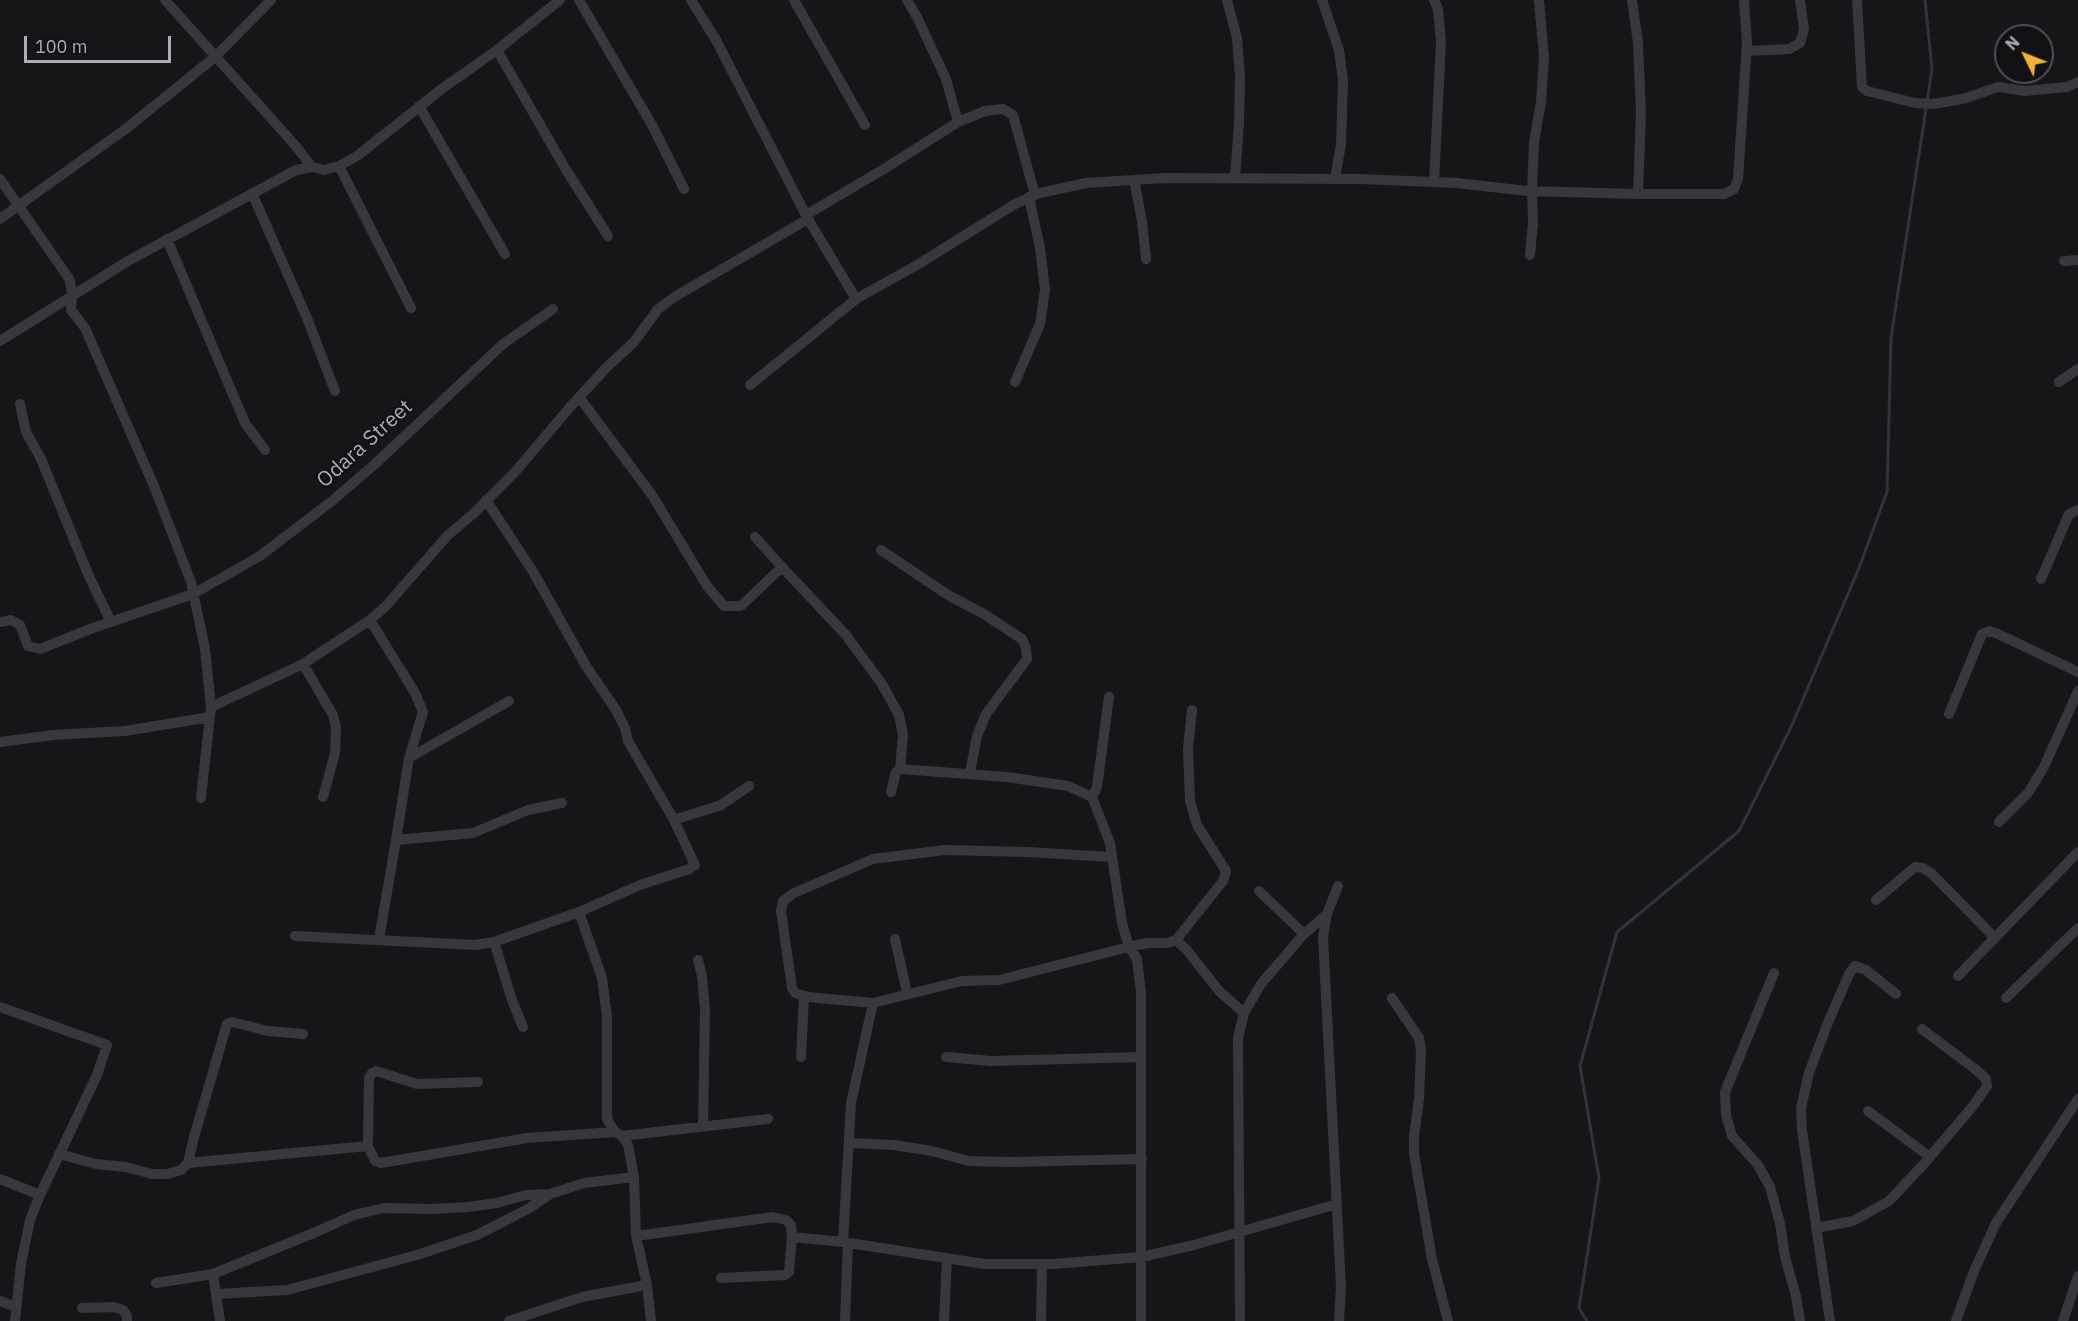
<!DOCTYPE html>
<style>
body{margin:0}
#map{position:relative;width:2078px;height:1321px;overflow:hidden;background:#161618;font-family:"IBM Plex Sans",sans-serif}
canvas{display:block}
.north{position:absolute;left:1994px;top:24px;width:60px;height:60px;box-sizing:border-box;background:#111113;border:2px solid #4d4f55;border-radius:50%;rotate:313deg;font-size:16px;font-weight:700;line-height:24px;text-align:center;color:#a8adb8}
.north::after{content:'';display:block;margin:auto;width:21px;height:27px;background:#f2b134;clip-path:polygon(50% 0,100% 100%,50% 72%,0 100%)}
.scale{position:absolute;left:24px;top:36px;width:147px;height:27px;box-sizing:border-box;border:3px solid #a8adb8;border-top:0;padding-left:8px;font-size:18px;line-height:21px;white-space:nowrap;color:#a8adb8;-webkit-text-stroke:4px #111113;paint-order:stroke}
</style>
<div id="map">
<canvas width="2078" height="1321"></canvas>
<div class="north">N</div>
<div class="scale">100 m</div>
</div>
<script>
const g = document.querySelector('canvas').getContext('2d');
g.lineJoin = 'round';
function poly(rows) {
  const path = new Path2D();
  for (const r of rows) {
    path.moveTo(r[0], r[1]);
    for (let i = 2; i < r.length; i += 2) path.lineTo(r[i], r[i + 1]);
  }
  return path;
}
function trace(path, color, width, dash) {
  g.strokeStyle = color;
  g.lineWidth = width;
  g.lineCap = dash ? 'butt' : 'round';
  g.setLineDash(dash || []);
  g.stroke(path);
}
function drawText(font, color, halo, rows, align = 'center') {
  g.font = font + ' "IBM Plex Sans",sans-serif';
  g.lineWidth = 4.5;
  g.setLineDash([]);
  g.textBaseline = 'middle';
  g.strokeStyle = halo;
  g.fillStyle = color;
  for (const [text, x, y, turn = 0] of rows) {
    g.save();
    g.translate(x, y);
    g.rotate((+turn || 0) * Math.PI / 180);
    g.textAlign = isNaN(turn) ? turn : align;
    if (halo) g.strokeText(text, 0, 0);
    g.fillText(text, 0, 0);
    g.restore();
  }
}
trace(poly([
 [1587,1321,1579,1308,1599,1178,1580,1066,1617,932,1739,831,1792,725,1859,568,1887,492,1891,338,1932,69,1925,0]
]), '#2c353c', 3);
trace(poly([
 [165,0,294,144,312,167],
 [579,0,652,125,684,189],
 [691,0,716,40,808,219,856,299],
 [794,0,865,125],
 [907,0,917,17,946,79,958,122],
 [1227,0,1237,38,1240,76,1239,123,1235,178],
 [1322,0,1339,50,1343,81,1341,144,1335,179],
 [1434,0,1438,9,1441,42,1434,182],
 [1632,0,1638,43,1641,112,1638,194],
 [1857,0,1862,87,1867,91,1915,103,1934,104,1966,98,1998,87,2025,91,2067,87,2078,82],
 [497,50,565,168,608,236],
 [1747,51,1789,49,1800,43,1804,29,1800,0],
 [419,106,505,254],
 [339,166,411,308],
 [0,179,70,280,72,296,71,310,85,328,154,486,191,582,205,649,211,707,201,798],
 [1134,180,1142,221,1146,259],
 [252,193,307,318,335,391],
 [806,215,884,169,958,122,985,111,1003,109,1013,115,1035,195],
 [0,219,127,128,215,57,271,0],
 [167,239,245,423,265,450],
 [1530,255,1533,223,1532,191,1534,142,1541,102,1544,57,1539,0],
 [2064,261,2078,260],
 [0,341,128,261,296,170,312,167,324,170,339,166,357,156,443,88,497,50,560,0],
 [1015,382,1040,324,1045,290,1040,248,1029,197],
 [2059,382,2078,369],
 [750,385,856,299,917,265,1015,204,1040,193,1086,183,1165,178,1359,179,1457,183,1527,191,1638,194,1724,194,1734,189,1738,179,1747,43,1744,0],
 [579,397,652,495,707,586,724,606,741,606,782,567,845,634,882,684,899,715,903,735,900,769],
 [20,404,26,432,41,459,88,574,111,622],
 [755,537,782,567],
 [881,550,948,595,984,614,1022,639,1026,648,1027,659,986,714,977,736,970,773],
 [2041,579,2069,514,2078,510],
 [370,620,415,693,423,712,409,758,396,840,473,833,528,810,562,803],
 [0,622,11,620,20,625,28,646,40,649,93,628,193,594,260,556,332,501,375,464,503,344,553,309],
 [303,664,333,715,336,728,335,753,323,797],
 [211,707,303,664,370,620,385,607,448,535,473,514,515,472,571,406,607,367,634,342,658,309,676,296,808,219],
 [1949,714,1982,634,1989,631,1998,634,2078,672],
 [0,742,53,735,125,731,210,717],
 [409,758,509,701],
 [891,792,896,772,900,769,1007,777,1068,786,1092,797,1110,843,1122,923,1129,947,1137,959,1141,993,1141,1321],
 [1092,797,1097,787,1109,697],
 [674,820,721,805,749,786],
 [1999,822,2028,793,2044,767,2078,691],
 [1111,857,1028,852,945,850,873,859,794,893,783,901,781,911,792,988,795,993,808,997,873,1003,962,981,999,980,1129,947,1147,943,1167,943,1176,940,1186,949,1220,992,1244,1013],
 [1338,886,1327,914,1323,937,1341,1287,1339,1321],
 [1259,891,1304,934],
 [1876,900,1915,867,1923,868,1931,873,1995,938],
 [579,912,602,978,607,1017,607,1119,615,1132,622,1136,628,1145,634,1177,636,1236,647,1285,651,1321],
 [295,936,475,945,494,942,579,912,640,885,689,869,695,865,674,820,628,741,625,728,616,710,586,666,532,570,486,500],
 [379,939,396,840],
 [895,939,907,993],
 [1176,940,1223,881,1226,871,1197,825,1190,801,1188,749,1192,710],
 [494,942,512,1000,523,1027],
 [698,960,702,976,705,1010,703,1126],
 [1774,973,1725,1092,1726,1115,1732,1136,1758,1165,1770,1187,1780,1223,1785,1257,1796,1296,1800,1321],
 [1958,976,2078,852],
 [1392,998,1419,1038,1421,1051,1419,1099,1414,1136,1414,1154,1432,1259,1448,1321],
 [2006,998,2078,928],
 [0,1007,107,1045,97,1075,40,1195,30,1220,21,1264,15,1321],
 [801,1057,804,996],
 [946,1057,991,1061,1141,1057],
 [1868,1111,1930,1157],
 [622,1136,768,1119],
 [850,1143,894,1145,932,1151,969,1161,1009,1162,1142,1159],
 [368,1146,369,1078,372,1073,376,1071,417,1084,478,1082],
 [59,1154,96,1164,126,1167,152,1174,168,1174,181,1170,188,1163,194,1137,227,1024,232,1022,268,1031,303,1034],
 [188,1163,368,1146,375,1161,381,1163,527,1138,615,1132],
 [0,1179,40,1195],
 [1816,1228,1853,1221,1889,1201,1923,1165,1973,1106,1987,1086,1986,1079,1975,1069,1922,1029],
 [636,1236,773,1217,786,1220,791,1225,792,1237,843,1242,984,1264,1052,1264,1141,1257,1194,1245,1337,1204],
 [843,1242,851,1103,873,1003],
 [213,1274,220,1321],
 [721,1278,785,1275,789,1272,792,1237],
 [156,1283,213,1274,316,1232,354,1215,384,1208,432,1209,468,1207,497,1203,526,1195,550,1194,584,1183,634,1177],
 [216,1294,287,1290,417,1255,477,1235,528,1209,550,1194],
 [0,1301,16,1307],
 [82,1308,114,1307,123,1310,127,1316,127,1321],
 [509,1321,582,1297,647,1285],
 [845,1321,848,1243],
 [944,1321,947,1258],
 [1041,1321,1042,1264],
 [1240,1321,1238,1038,1244,1013,1261,984,1303,935,1327,914],
 [1830,1321,1802,1130,1801,1108,1809,1073,1827,1025,1849,974,1855,966,1866,970,1896,994],
 [1956,1321,1974,1271,1996,1223,2078,1099],
 [2063,1321,2078,1276]
]), '#37383d', 10);
drawText('21px', '#a8adb8', '#111113', [
 ["Odara Street",365,444,-42]
]);
</script>
